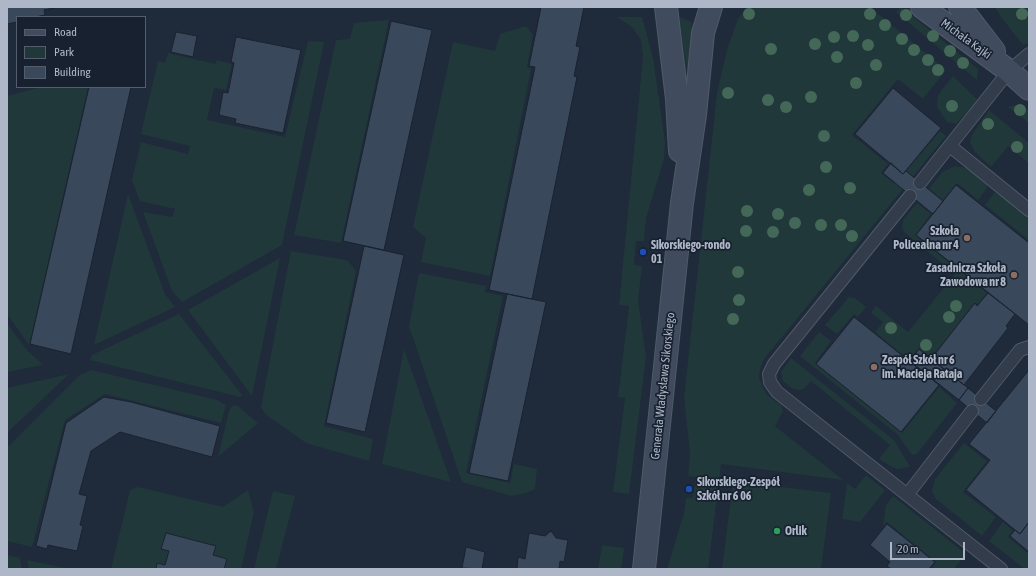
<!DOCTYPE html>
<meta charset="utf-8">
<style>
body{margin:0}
#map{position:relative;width:1036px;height:576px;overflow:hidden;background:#1f2a3a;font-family:"Asap Condensed",sans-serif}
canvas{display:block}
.frame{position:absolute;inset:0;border:8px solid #adb7c7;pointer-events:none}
.legend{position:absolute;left:16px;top:16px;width:130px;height:72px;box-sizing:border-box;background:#18212f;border:1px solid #545d6c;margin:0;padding:5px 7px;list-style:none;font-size:12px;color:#adb7c7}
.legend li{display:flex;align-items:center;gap:8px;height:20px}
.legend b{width:20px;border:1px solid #545d6c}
.scale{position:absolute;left:890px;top:542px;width:75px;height:18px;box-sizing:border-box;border:2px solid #adb7c7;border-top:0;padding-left:5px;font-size:12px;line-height:14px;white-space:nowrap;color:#adb7c7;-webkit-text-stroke:3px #18212f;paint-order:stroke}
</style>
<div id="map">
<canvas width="1036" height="576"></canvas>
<div class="frame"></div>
<ul class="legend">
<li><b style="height:5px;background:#404b5e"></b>Road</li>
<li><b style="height:11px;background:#21383b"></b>Park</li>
<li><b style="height:11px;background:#3a485b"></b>Building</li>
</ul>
<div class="scale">20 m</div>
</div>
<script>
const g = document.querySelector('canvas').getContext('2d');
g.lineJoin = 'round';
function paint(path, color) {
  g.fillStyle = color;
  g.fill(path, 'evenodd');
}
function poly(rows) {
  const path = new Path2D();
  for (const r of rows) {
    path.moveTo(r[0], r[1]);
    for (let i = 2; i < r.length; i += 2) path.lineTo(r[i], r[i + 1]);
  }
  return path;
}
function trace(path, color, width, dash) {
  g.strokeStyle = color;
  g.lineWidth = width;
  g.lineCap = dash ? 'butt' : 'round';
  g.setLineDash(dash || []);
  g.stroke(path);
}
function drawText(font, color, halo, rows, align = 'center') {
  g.font = font + ' "Asap Condensed",sans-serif';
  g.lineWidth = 3.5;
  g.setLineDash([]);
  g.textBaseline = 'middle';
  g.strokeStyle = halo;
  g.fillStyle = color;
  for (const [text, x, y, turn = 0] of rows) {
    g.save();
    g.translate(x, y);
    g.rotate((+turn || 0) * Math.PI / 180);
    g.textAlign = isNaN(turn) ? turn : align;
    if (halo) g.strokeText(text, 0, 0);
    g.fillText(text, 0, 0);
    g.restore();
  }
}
paint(poly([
 [747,7,870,7,946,70,923,99,898,79,852,135,888,164,881,173,895,184,940,131,946,136,764,359,760,370,759,377,763,388,767,395,782,406,783,411,775,426,843,480,721,464,708,569,667,569,684,513,686,498,693,498,696,477,688,476,690,453,684,398,717,93,728,46,738,19],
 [901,7,978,69,977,80,896,12],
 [995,7,1029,7,1029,43,1023,45,1001,17],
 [617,17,642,17,653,58,665,142,664,159,646,218,644,241,636,241,634,265,642,266,638,300,646,357,629,494,613,492,625,398,618,397,629,306,619,305,643,57,641,40,633,28],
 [679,17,692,22,687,72],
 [389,20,341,243,294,235,336,40,350,39,354,23],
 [526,26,533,35,527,67,531,69,490,276,421,262,426,238,413,227,453,42,495,51,500,34],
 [308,41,324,42,282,245,182,302,172,291,143,212,172,217,175,209,140,201,132,180,141,142,188,154,190,146,141,134,158,61,165,63,168,53,215,64,217,60,232,64,226,90,214,88,207,120,285,137],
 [953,76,978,100,956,124,947,122,937,107,938,95],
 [41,87,88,87,29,345,7,314,7,96],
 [1019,104,1029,111,1029,123,1008,107],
 [989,110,1029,143,1029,163,1008,146,991,167,975,152,970,142,972,135],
 [955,166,970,169,986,182,987,188,978,200,957,183,943,200,929,189,942,172],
 [994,193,998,193,1029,218,1029,240,985,205],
 [128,194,165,294,175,307,94,345],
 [917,203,931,214,915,235,987,293,978,304,975,303,931,358,919,348,909,360,875,332,883,322,871,313,876,306,908,332,955,274,905,233,902,228,903,220],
 [291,251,347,260,356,271,324,426,373,439,369,461,306,443,265,414,261,407],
 [280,258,252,396,188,310],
 [419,273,486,286,485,292,503,296,466,473,510,483,514,464,537,469,535,489,526,493,512,496,462,482,409,326],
 [849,297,855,298,866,307,858,317,854,314,837,334,825,325],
 [179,314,242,395,240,397,90,360,92,355],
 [7,323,26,349,43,365,7,372],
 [819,332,831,341,815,363,902,433,939,387,957,403,917,454,912,455,898,435,800,356],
 [404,349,451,482,382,464],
 [791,358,894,440,910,467,898,469,892,467,879,459,890,445,811,381,804,389,799,390,793,389,783,381,781,372],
 [91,370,217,400,226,405,221,423,105,394,65,420,32,547,7,541,7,448,80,375],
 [69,374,7,433,7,388],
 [232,406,238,406,258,423,218,457,229,411],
 [964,443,987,461,963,492,996,517,982,536,936,499,932,491,935,479],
 [866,475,885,490,860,522,842,519,847,483,855,489],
 [733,481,831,493,821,569,722,569],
 [138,487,223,507,248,490,254,512,241,569,111,569,130,490],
 [273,491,295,496,276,569,254,569],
 [893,496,966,554,954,569,931,569,936,562,887,522,883,526,886,505],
 [1003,522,1013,531,1008,537,1029,554,1029,569,1025,569,989,541],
 [602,545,624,548,621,569,598,569],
 [7,555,20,558,22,569,7,569],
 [27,560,69,569,29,569]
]), '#21383b');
const building = poly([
 [7,7,58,7,44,10,45,15,35,17,17,17,17,22,7,24,7,7],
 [541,7,584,7,576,46,580,47,574,76,577,77,532,299,489,290,535,67,529,66,541,7],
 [391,21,432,30,384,250,343,241,391,21],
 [176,32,197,36,193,57,171,52,176,32],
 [236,37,301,50,283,133,235,123,236,119,219,115,223,92,228,93,234,63,231,62,236,37],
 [89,87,131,87,71,354,30,344,89,87],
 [893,88,941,128,903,174,855,134,893,88],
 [891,163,903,174,906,171,943,201,933,214,883,173,891,163],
 [956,185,1029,243,1029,325,916,235,956,185],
 [364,246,404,255,365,432,326,423,364,246],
 [988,293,1015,314,1006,326,1008,328,964,385,931,359,975,303,977,306,988,293],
 [507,294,546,302,508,481,469,473,507,294],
 [854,317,939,385,901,432,816,364,854,317],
 [919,349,968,388,959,400,910,361,919,349],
 [1029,370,1029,522,1020,534,966,490,990,460,969,444,1029,370],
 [968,388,996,411,987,423,959,400,968,388],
 [104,397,131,402,220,426,212,457,120,432,91,451,79,494,87,496,80,525,83,526,77,551,48,545,47,549,36,546,66,423,104,397],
 [1029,522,1029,552,1010,536,1015,530,1020,534,1029,522],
 [887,524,935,562,929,569,891,569,887,566,890,562,870,545,887,524],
 [551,531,556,538,568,540,564,562,560,561,559,569,517,569,518,557,525,559,529,533,545,536,551,531],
 [166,533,216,546,213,555,227,559,224,569,156,569,157,563,165,565,169,551,161,549,166,533],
 [466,547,485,552,482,569,462,568,466,547]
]);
paint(building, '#3a485b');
trace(building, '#1a2331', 1);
const lane = poly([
 [950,146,1029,210],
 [920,183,1009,71,1029,54],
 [910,196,774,364,769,374,770,382,777,392,1001,569],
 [981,399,1020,350,1029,347],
 [907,495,972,411]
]);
const secondary = poly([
 [666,7,677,99,680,151],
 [922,7,1009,71,1029,89],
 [960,7,994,51],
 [644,569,682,203,695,115,703,33,711,7]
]);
trace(lane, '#505a68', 14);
trace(secondary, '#505a68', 24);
trace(lane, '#333c4a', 12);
trace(secondary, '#404b5e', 22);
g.fillStyle = '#446857';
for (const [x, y] of [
 [749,14],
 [870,14],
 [1022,14],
 [906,15],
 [885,25],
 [853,36],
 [933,36],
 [834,37],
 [902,39],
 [815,44],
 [868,45],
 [771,49],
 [914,50],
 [950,51],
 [837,57],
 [928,60],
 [963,63],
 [876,65],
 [938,70],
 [856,83],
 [728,93],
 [811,97],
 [768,100],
 [952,106],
 [786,107],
 [1020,110],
 [988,124],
 [824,136],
 [1017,147],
 [826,167],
 [850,188],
 [809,190],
 [747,211],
 [778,214],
 [795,223],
 [821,225],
 [841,225],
 [746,231],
 [773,232],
 [852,236],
 [738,272],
 [739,300],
 [956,306],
 [949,317],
 [733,319],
 [891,328],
 [926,345]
]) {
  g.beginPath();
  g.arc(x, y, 6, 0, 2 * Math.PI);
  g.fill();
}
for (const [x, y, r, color] of [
 [967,238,4,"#8d6e63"],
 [643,252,4,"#1a4fb4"],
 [1014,275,4,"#8d6e63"],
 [874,367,4,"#8d6e63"],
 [689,489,4,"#1a4fb4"],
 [777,531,4,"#2e9e5b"]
]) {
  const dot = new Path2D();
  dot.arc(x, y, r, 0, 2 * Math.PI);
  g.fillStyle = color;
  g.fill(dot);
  trace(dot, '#18212f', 1.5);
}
drawText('12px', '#adb7c7', '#18212f', [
 ["Michała Kajki",966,39,36],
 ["Generała Władysława Sikorskiego",663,386,-84]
]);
drawText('bold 12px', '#adb7c7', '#18212f', [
 ["Szkoła",959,231,"right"],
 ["Policealna nr 4",959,245,"right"],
 ["Sikorskiego-rondo",651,245],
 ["01",651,259],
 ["Zasadnicza Szkoła",1006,268,"right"],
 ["Zawodowa nr 8",1006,282,"right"],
 ["Zespół Szkół nr 6",882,360],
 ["im. Macieja Rataja",882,374],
 ["Sikorskiego-Zespół",697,482],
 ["Szkół nr 6 06",697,496],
 ["Orlik",785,531]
], 'left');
</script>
